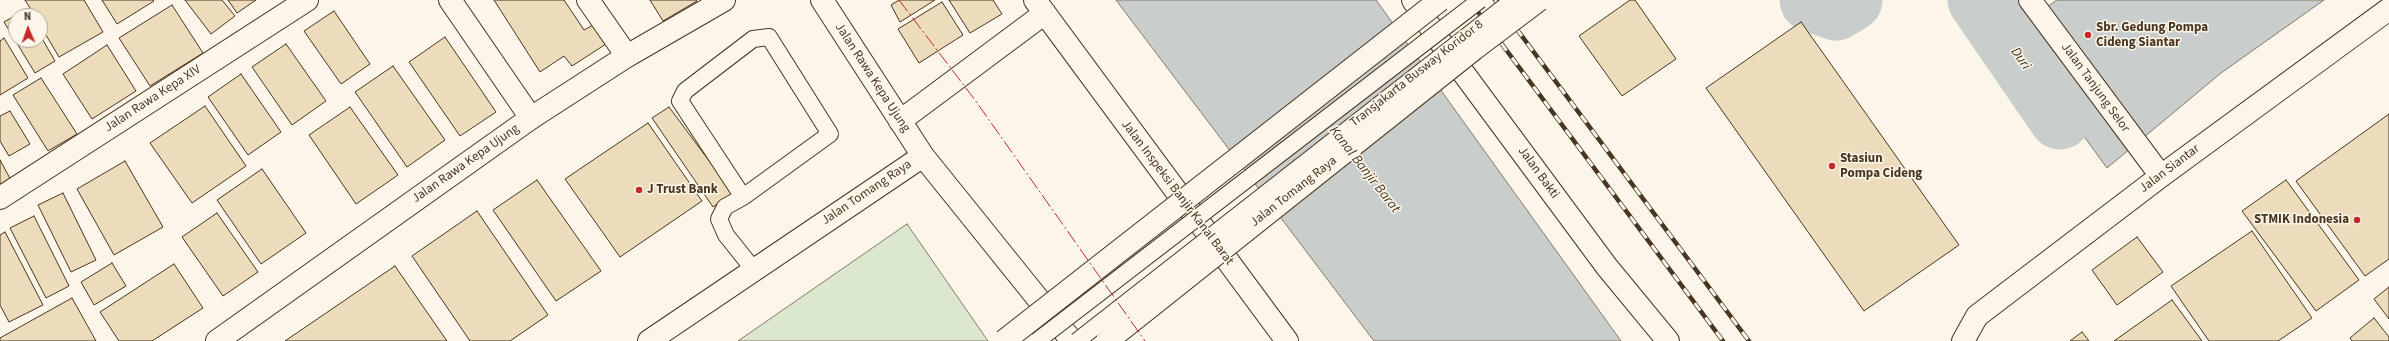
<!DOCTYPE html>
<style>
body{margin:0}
#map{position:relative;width:2389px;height:341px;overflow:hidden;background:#fbf6e9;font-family:"Source Sans 3",sans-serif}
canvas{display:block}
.north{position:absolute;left:8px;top:8px;width:40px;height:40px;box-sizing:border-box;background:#fbf6e9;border:1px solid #b4a999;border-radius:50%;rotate:358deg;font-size:11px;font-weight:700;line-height:16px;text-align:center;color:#4a3520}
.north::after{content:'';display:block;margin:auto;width:14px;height:18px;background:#c62828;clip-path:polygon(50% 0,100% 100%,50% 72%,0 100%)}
</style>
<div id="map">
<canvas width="2389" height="341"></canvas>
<div class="north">N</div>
</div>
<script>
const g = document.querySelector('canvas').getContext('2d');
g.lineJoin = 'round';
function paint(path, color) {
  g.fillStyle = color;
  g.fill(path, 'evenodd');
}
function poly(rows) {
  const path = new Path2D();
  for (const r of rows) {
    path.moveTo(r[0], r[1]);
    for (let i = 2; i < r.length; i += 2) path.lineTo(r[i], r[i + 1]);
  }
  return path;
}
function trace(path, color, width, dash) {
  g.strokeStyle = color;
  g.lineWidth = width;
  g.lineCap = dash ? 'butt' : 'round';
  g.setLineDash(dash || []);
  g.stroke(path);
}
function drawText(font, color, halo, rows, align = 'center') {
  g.font = font + ' "Source Sans 3",sans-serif';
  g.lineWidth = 3;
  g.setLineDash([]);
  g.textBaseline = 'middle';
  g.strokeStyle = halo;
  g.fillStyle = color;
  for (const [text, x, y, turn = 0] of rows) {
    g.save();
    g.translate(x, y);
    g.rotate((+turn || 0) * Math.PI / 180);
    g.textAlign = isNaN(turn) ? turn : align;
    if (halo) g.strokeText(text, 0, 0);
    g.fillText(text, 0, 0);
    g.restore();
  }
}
const green = poly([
 [907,224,988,341,738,341,907,224]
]);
paint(green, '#dce7d0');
trace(green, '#887966', 1);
const water = poly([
 [1116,0,1376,0,1621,341,1374,341,1116,0],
 [2057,0,2324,0,2221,73,2107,168,2009,33,2057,0]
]);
paint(water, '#c9cecd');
trace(water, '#887966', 1);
trace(poly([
 [1811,0,1836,9,1851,0],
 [1979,0,2060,118]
]), '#c9cecd', 63);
const building = poly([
 [25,0,84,0,103,32,59,57,40,25,40,16,35,16,25,0],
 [102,0,153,0,154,1,117,24,102,0],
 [185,0,222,0,235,16,211,34,185,0],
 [228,0,256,0,237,13,228,0],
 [494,0,564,0,584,30,593,25,606,44,572,66,564,56,540,72,494,0],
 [650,0,696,0,697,1,663,21,650,0],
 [899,0,935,0,900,22,891,5,899,0],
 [949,0,993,0,1002,14,970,33,949,0],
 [1630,0,1635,0,1676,59,1622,96,1579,36,1630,0],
 [942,2,963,35,919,63,898,29,942,2],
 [172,5,203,53,150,86,119,38,172,5],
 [25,10,28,16,16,16,16,40,40,40,40,35,55,61,35,73,4,22,25,10],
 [334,11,370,64,341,84,304,31,334,11],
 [1801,22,1959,245,1864,311,1706,88,1801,22],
 [445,37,496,112,460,136,409,62,445,37],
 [4,38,28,78,0,95,0,41,4,38],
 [286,44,326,101,292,125,252,67,286,44],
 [107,45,136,91,92,119,63,74,107,45],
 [393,66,445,140,407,167,355,92,393,66],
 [241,74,281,132,248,155,208,97,241,74],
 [41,78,77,134,48,151,13,95,41,78],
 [205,106,246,166,192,203,150,143,205,106],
 [350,107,398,175,356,204,309,135,350,107],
 [669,107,733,193,713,207,652,118,669,107],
 [10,111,30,144,9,156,0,141,0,116,10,111],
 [2389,114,2389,259,2365,276,2296,181,2389,114],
 [648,123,702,201,620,257,565,179,648,123],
 [0,160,13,184,0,191,0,160],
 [125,161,163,227,114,255,77,189,125,161],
 [262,169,306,233,261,264,217,200,262,169],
 [537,180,601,271,556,301,493,210,537,180],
 [2286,180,2359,280,2316,311,2242,211,2286,180],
 [63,193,96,260,71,272,38,205,63,193],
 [477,211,548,315,510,341,470,341,412,256,477,211],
 [217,213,258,272,223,296,182,237,217,213],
 [34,216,69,286,46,298,10,228,34,216],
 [2252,231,2312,318,2278,341,2209,341,2171,286,2252,231],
 [5,232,43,305,9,322,0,305,0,235,5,232],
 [2137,237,2163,272,2117,305,2092,270,2137,237],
 [112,263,126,286,94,305,81,282,112,263],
 [174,264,203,308,152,341,119,341,100,312,174,264],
 [395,266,447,341,285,341,395,266],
 [2389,287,2389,319,2374,299,2389,287],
 [72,298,96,341,0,341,0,338,72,298],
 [2172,300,2202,341,2114,341,2172,300],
 [2374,318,2389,337,2389,341,2352,341,2350,338,2374,318],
 [2082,332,2089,341,2070,341,2082,332]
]);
paint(building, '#ecdcbc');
trace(building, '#4a3520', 1);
const service = poly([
 [743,197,680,101,685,91,753,39,769,37,830,134,743,197,725,207,719,219,726,235,754,270]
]);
const minor = poly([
 [588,0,627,56],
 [1035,0,1287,341],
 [1413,0,1436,36,1607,267,1668,341],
 [900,121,1045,13],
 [0,198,307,0],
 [217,341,531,118]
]);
const tertiary = poly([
 [450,0,531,118,627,56,724,0],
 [822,0,923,156,1072,341],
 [2030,0,2161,176],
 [649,341,923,156],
 [1963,341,1977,316,2161,176,2389,9]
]);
trace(service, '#4a3520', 18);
trace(minor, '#4a3520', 24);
trace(tertiary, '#4a3520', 24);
trace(service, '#fbf6e9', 16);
trace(minor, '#fbf6e9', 22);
trace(tertiary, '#fbf6e9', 22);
const rail = poly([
 [1469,0,1723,341],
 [1495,0,1749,341]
]);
trace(rail, '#4a3520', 4.5);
trace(rail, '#fbf6e9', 3, [9]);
const serviceBridge = poly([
 [1037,341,1480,0],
 [1077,341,1513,0]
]);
const primaryBridge = poly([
 [1004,341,1440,0],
 [1107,341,1474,49,1539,0]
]);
trace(serviceBridge, '#4a3520', 18, []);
trace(primaryBridge, '#4a3520', 24, []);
trace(serviceBridge, '#fbf6e9', 16);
trace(primaryBridge, '#fbf6e9', 22);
trace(poly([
 [899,0,975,100,1145,341]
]), '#c62828', 1, [14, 3, 2, 3]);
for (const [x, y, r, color] of [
 [2088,35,4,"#c62828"],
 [1832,166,4,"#c62828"],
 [639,190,4,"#c62828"],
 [2357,220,4,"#c62828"]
]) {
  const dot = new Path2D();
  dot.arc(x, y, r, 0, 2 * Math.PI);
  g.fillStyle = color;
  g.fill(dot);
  trace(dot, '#fbf6e9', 1.5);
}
drawText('bold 13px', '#4a3520', '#fbf6e9', [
 ["Sbr. Gedung Pompa",2096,28],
 ["Cideng Siantar",2096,43],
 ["Stasiun",1840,159],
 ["Pompa Cideng",1840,174],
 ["J Trust Bank",647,190],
 ["STMIK Indonesia",2349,220,"right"]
], 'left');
drawText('13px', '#4a3520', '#fbf6e9', [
 ["Transjakarta Busway Koridor 8",1417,74,-38],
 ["Jalan Rawa Kepa Ujung",872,78,57],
 ["Jalan Tanjung Selor",2095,88,54],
 ["Jalan Rawa Kepa XIV",153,99,-33],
 ["Jalan Rawa Kepa Ujung",466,164,-35],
 ["Jalan Siantar",2170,169,-37],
 ["Jalan Bakti",1538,173,54],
 ["Jalan Tomang Raya",1294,192,-38],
 ["Jalan Tomang Raya",867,193,-34],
 ["Jalan Inspeksi Banjir Kanal Barat",1177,193,53]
]);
drawText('italic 14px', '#4a3520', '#fbf6e9', [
 ["Duri",2020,59,56],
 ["Kanal Banjir Barat",1364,170,52]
]);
</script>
